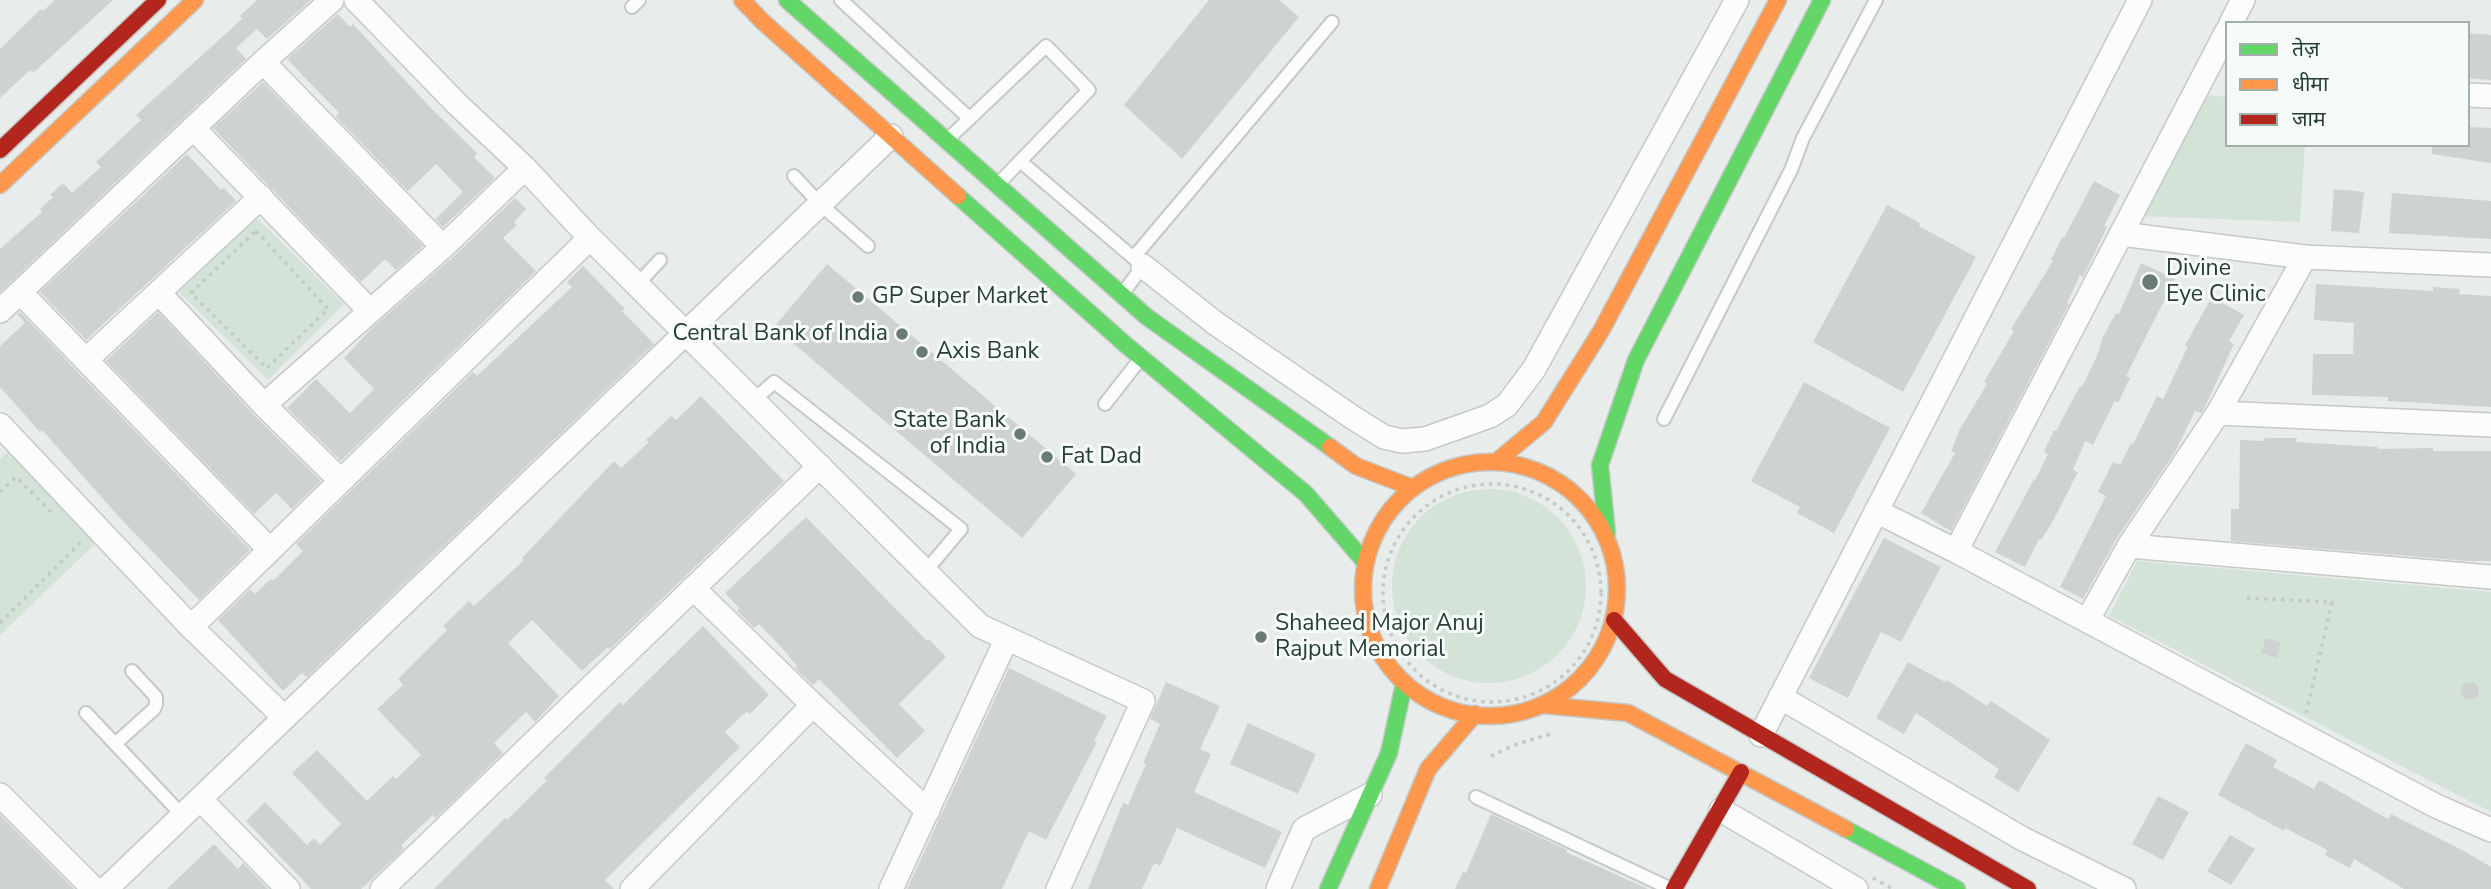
<!DOCTYPE html>
<meta charset="utf-8">
<style>
body{margin:0}
#map{position:relative;width:2491px;height:889px;overflow:hidden;background:#e8ecea;font-family:"Nunito Sans","Noto Sans Devanagari",sans-serif}
canvas{display:block}
.legend{position:absolute;left:2225px;top:21px;width:245px;height:126px;box-sizing:border-box;background:#f6faf8;border:2px solid #a3afab;margin:0;padding:9px 12px;list-style:none;font-size:21px;color:#263e37}
.legend li{display:flex;align-items:center;gap:14px;height:35px}
.legend b{width:35px;border:2px solid #a3afab}
</style>
<div id="map">
<canvas width="2491" height="889"></canvas>
<ul class="legend">
<li><b style="height:9px;background:#63d668"></b>तेज़</li>
<li><b style="height:9px;background:#ff974d"></b>धीमा</li>
<li><b style="height:9px;background:#b3261e"></b>जाम</li>
</ul>
</div>
<script>
const g = document.querySelector('canvas').getContext('2d');
g.lineJoin = 'round';
function paint(path, color) {
  g.fillStyle = color;
  g.fill(path, 'evenodd');
}
function poly(rows) {
  const path = new Path2D();
  for (const r of rows) {
    if (r.length === 3) {
      path.moveTo(r[0] + r[2], r[1]);
      path.arc(r[0], r[1], r[2], 0, 2 * Math.PI);
      continue;
    }
    path.moveTo(r[0], r[1]);
    for (let i = 2; i < r.length; i += 2) path.lineTo(r[i], r[i + 1]);
  }
  return path;
}
function trace(path, color, width, dash) {
  g.strokeStyle = color;
  g.lineWidth = width;
  g.lineCap = dash ? 'butt' : 'round';
  g.setLineDash(dash || []);
  g.stroke(path);
}
function drawText(font, color, halo, rows, align = 'center') {
  g.font = font + ' "Nunito Sans",sans-serif';
  g.lineWidth = 6;
  g.setLineDash([]);
  g.textBaseline = 'middle';
  g.strokeStyle = halo;
  g.fillStyle = color;
  for (const [text, x, y, turn = 0] of rows) {
    g.save();
    g.translate(x, y);
    g.rotate((+turn || 0) * Math.PI / 180);
    g.textAlign = isNaN(turn) ? turn : align;
    if (halo) g.strokeText(text, 0, 0);
    g.fillText(text, 0, 0);
    g.restore();
  }
}
paint(poly([
 [2204,95,2227,97,2227,145,2305,145,2300,222,2141,216],
 [255,216,344,304,268,380,179,292],
 [11,448,99,540,0,635,0,459],
 [1489,586,97],
 [2137,561,2491,592,2491,812,2109,616]
]), '#d3e3d7');
paint(poly([
 [55,0,113,0,33,73,30,70,0,98,0,49,41,9,43,11],
 [257,0,311,0,267,39,257,29,236,48,246,59,0,292,0,249,42,212,40,209,53,197,50,195,63,183,72,193,101,167,96,162,141,120,136,115,231,29,242,19,240,16],
 [1209,0,1279,0,1299,17,1182,159,1124,105],
 [338,14,350,27,353,24,427,104,477,153,474,157,495,178,443,227,435,219,463,192,436,164,408,191,336,117,339,113,287,59],
 [2468,33,2491,35,2491,80,2468,78],
 [263,82,423,246,396,270,385,259,361,282,213,128],
 [2468,127,2491,128,2491,163,2432,154,2432,145,2468,145],
 [187,154,221,190,224,188,236,201,86,340,40,292],
 [2094,181,2120,195,2104,226,2107,227,2083,277,2080,275,2067,303,2069,304,1951,531,1921,513,1955,453,1951,451,1960,429,1987,384,1984,382,2014,331,2011,329,2053,261,2051,260,2062,237,2064,238],
 [2334,189,2364,192,2359,233,2331,231],
 [2392,193,2491,201,2491,239,2389,233],
 [515,198,526,209,514,222,517,225,503,238,536,271,341,461,287,408,316,379,350,413,374,389,344,358,372,328,453,257],
 [1887,205,1920,223,1919,226,1976,257,1903,392,1813,342],
 [2141,263,2175,279,2126,376,2130,378,2118,403,2115,401,2093,445,2085,441,2073,470,2078,472,2053,521,2041,540,2039,539,2025,567,1995,552,2034,479,2035,480,2048,454,2044,452,2054,430,2056,431,2080,386,2082,387,2097,356,2103,337,2116,313,2119,314],
 [827,264,1076,474,1022,538,774,327],
 [583,266,625,309,622,311,654,344,307,677,302,673,283,691,218,620,250,589,255,594,271,579,273,581,303,551,296,544,473,372,477,376,572,287,567,282],
 [2316,284,2433,291,2433,287,2460,289,2459,294,2491,296,2491,407,2388,401,2388,397,2312,395,2313,354,2353,354,2354,323,2314,320],
 [2212,297,2244,315,2229,341,2234,344,2203,411,2201,413,2195,411,2175,452,2117,538,2083,599,2060,587,2106,496,2098,492,2113,462,2120,465,2131,443,2133,444,2157,396,2163,399,2188,346,2185,345],
 [20,312,250,550,199,600,120,518,42,430,40,432,0,387,0,346,25,323,17,314],
 [158,312,254,415,321,481,292,509,276,493,254,514,106,361],
 [1804,382,1890,428,1834,533,1797,513,1800,507,1751,481],
 [701,396,784,481,610,649,608,647,582,671,532,620,508,643,559,696,535,722,526,712,494,743,503,753,436,818,433,815,401,845,404,849,361,889,311,889,246,821,265,802,307,845,314,838,320,845,341,824,292,773,317,750,367,801,393,776,396,779,421,755,377,709,403,685,398,679,447,630,443,626,469,601,474,606,524,560,522,558,614,461,621,468,649,442,646,440,671,416,676,420],
 [2265,438,2297,438,2296,442,2378,447,2378,449,2433,448,2433,451,2491,451,2491,561,2467,561,2231,541,2231,509,2239,509,2240,440,2264,441],
 [806,517,927,641,929,639,946,657,899,704,925,731,897,758,819,679,813,685,795,668,797,666,783,649,759,624,754,628,737,611,739,608,725,593],
 [1884,538,1941,567,1901,642,1881,632,1848,698,1809,678],
 [703,626,769,695,750,714,747,711,725,732,740,747,605,880,614,889,434,889,505,818,507,820,547,780,544,778,620,702,623,705],
 [2266,638,2281,642,2277,658,2261,653],
 [1908,662,1945,682,1947,680,1987,706,1991,701,2050,740,2018,792,1994,777,1999,769,1916,713,1904,734,1876,718],
 [1009,668,1107,716,1094,741,1097,742,1046,840,1029,831,1002,889,907,889],
 [2470,691,9],
 [1166,682,1220,706,1200,749,1211,754,1194,792,1282,832,1265,868,1177,828,1160,866,1154,863,1142,889,1088,889,1123,803,1128,805,1146,764,1143,763,1160,724,1150,719],
 [1248,723,1316,754,1298,794,1230,764],
 [2246,743,2277,760,2273,767,2314,789,2319,780,2388,819,2391,814,2464,851,2491,867,2491,889,2404,889,2354,859,2350,868,2325,855,2327,850,2285,828,2284,831,2218,795],
 [2158,796,2189,812,2163,860,2132,844],
 [1491,814,1567,850,1566,852,1648,889,1455,889,1463,872,1466,873],
 [0,815,74,889,0,889],
 [2230,835,2255,849,2231,885,2207,871],
 [214,844,238,869,243,863,268,889,167,889]
]), '#ced3d1');
const lane = poly([
 [841,0,969,118],
 [632,7,639,0],
 [946,141,1046,46,1089,90,999,183],
 [1020,161,1143,266,1123,293],
 [794,176,820,204,868,246],
 [1134,257,1332,22],
 [637,285,660,260],
 [754,400,774,382,961,529,925,572],
 [1105,404,1141,358],
 [1664,419,1791,170,1803,138,1876,0],
 [86,713,182,815],
 [115,744,154,709,156,704,156,697,132,671],
 [1476,797,1671,889]
]);
const street = poly([
 [356,0,457,104,525,168,590,238,980,626,1143,701,1058,889],
 [2231,23,2243,0],
 [263,62,443,247],
 [2468,95,2491,96],
 [193,128,370,311],
 [2121,234,2305,257,2491,265],
 [1143,266,1215,323,1352,417,1384,437,1402,441,1425,439,1490,416,1507,405,1534,369,1737,0],
 [20,292,269,549],
 [159,293,264,405,340,480],
 [0,311,263,62,332,0],
 [87,359,261,197],
 [264,405,443,247,525,168],
 [2218,413,2491,425],
 [0,425,191,627,284,717],
 [1876,511,1956,551,2436,806,2491,830],
 [2129,546,2491,577],
 [1956,551,2227,31],
 [693,588,813,705,928,811],
 [2087,621,2129,546,2218,413,2305,257],
 [191,627,590,238],
 [1780,697,2023,839,2124,889],
 [1761,735,2140,0],
 [0,795,94,889],
 [200,799,288,889],
 [1721,810,1856,889],
 [106,889,891,136],
 [382,889,820,466],
 [632,889,813,705],
 [891,889,1006,640],
 [1278,889,1304,829,1370,795]
]);
const fast = poly([
 [787,0,1147,317,1330,447],
 [958,196,1126,345,1306,494,1365,562],
 [1607,533,1600,465,1636,360,1822,0],
 [1846,829,1957,889],
 [1328,889,1389,753,1404,684]
]);
const slow = poly([
 [742,0,762,21,958,196],
 [0,185,195,0],
 [1330,447,1356,466,1413,488],
 [1496,462,1544,422,1601,331,1778,0],
 [1490,589,127],
 [1543,705,1628,713,1846,829],
 [1378,889,1428,769,1475,714]
]);
const jam = poly([
 [0,150,158,0],
 [1614,620,1665,679,2028,889],
 [1674,889,1741,772]
]);
trace(lane, '#c5c9c7', 16);
trace(street, '#c5c9c7', 26);
trace(fast, '#c3c9c7', 19);
trace(slow, '#c3c9c7', 19);
trace(jam, '#c3c9c7', 19);
trace(poly([
 [256,231,328,309,267,368,191,293,256,231],
 [1492,593,109],
 [0,492,16,477,51,512],
 [2247,598,2332,602,2306,714],
 [0,623,81,542,79,540],
 [1491,756,1517,744,1554,733],
 [1873,878,1893,889]
]), '#c3cbc7', 3.5, [3.5, 5]);
trace(lane, '#fcfcfc', 12);
trace(street, '#fcfcfc', 23);
trace(fast, '#63d668', 16);
trace(slow, '#ff974d', 16);
trace(jam, '#b3261e', 16);
for (const [x, y, r, color] of [
 [2150,282,9,"#6a7b76"],
 [858,297,7,"#6a7b76"],
 [902,334,7,"#6a7b76"],
 [922,352,7,"#6a7b76"],
 [1020,434,7,"#6a7b76"],
 [1047,457,7,"#6a7b76"],
 [1261,637,7,"#6a7b76"]
]) {
  const dot = new Path2D();
  dot.arc(x, y, r, 0, 2 * Math.PI);
  g.fillStyle = color;
  g.fill(dot);
  trace(dot, '#f6faf8', 2.5);
}
drawText('23px', '#263e37', '#f6faf8', [
 ["Divine",2166,269],
 ["Eye Clinic",2166,295],
 ["GP Super Market",872,297],
 ["Central Bank of India",888,334,"right"],
 ["Axis Bank",936,352],
 ["State Bank",1006,421,"right"],
 ["of India",1006,447,"right"],
 ["Fat Dad",1061,457],
 ["Shaheed Major Anuj",1275,624],
 ["Rajput Memorial",1275,650]
], 'left');
</script>
